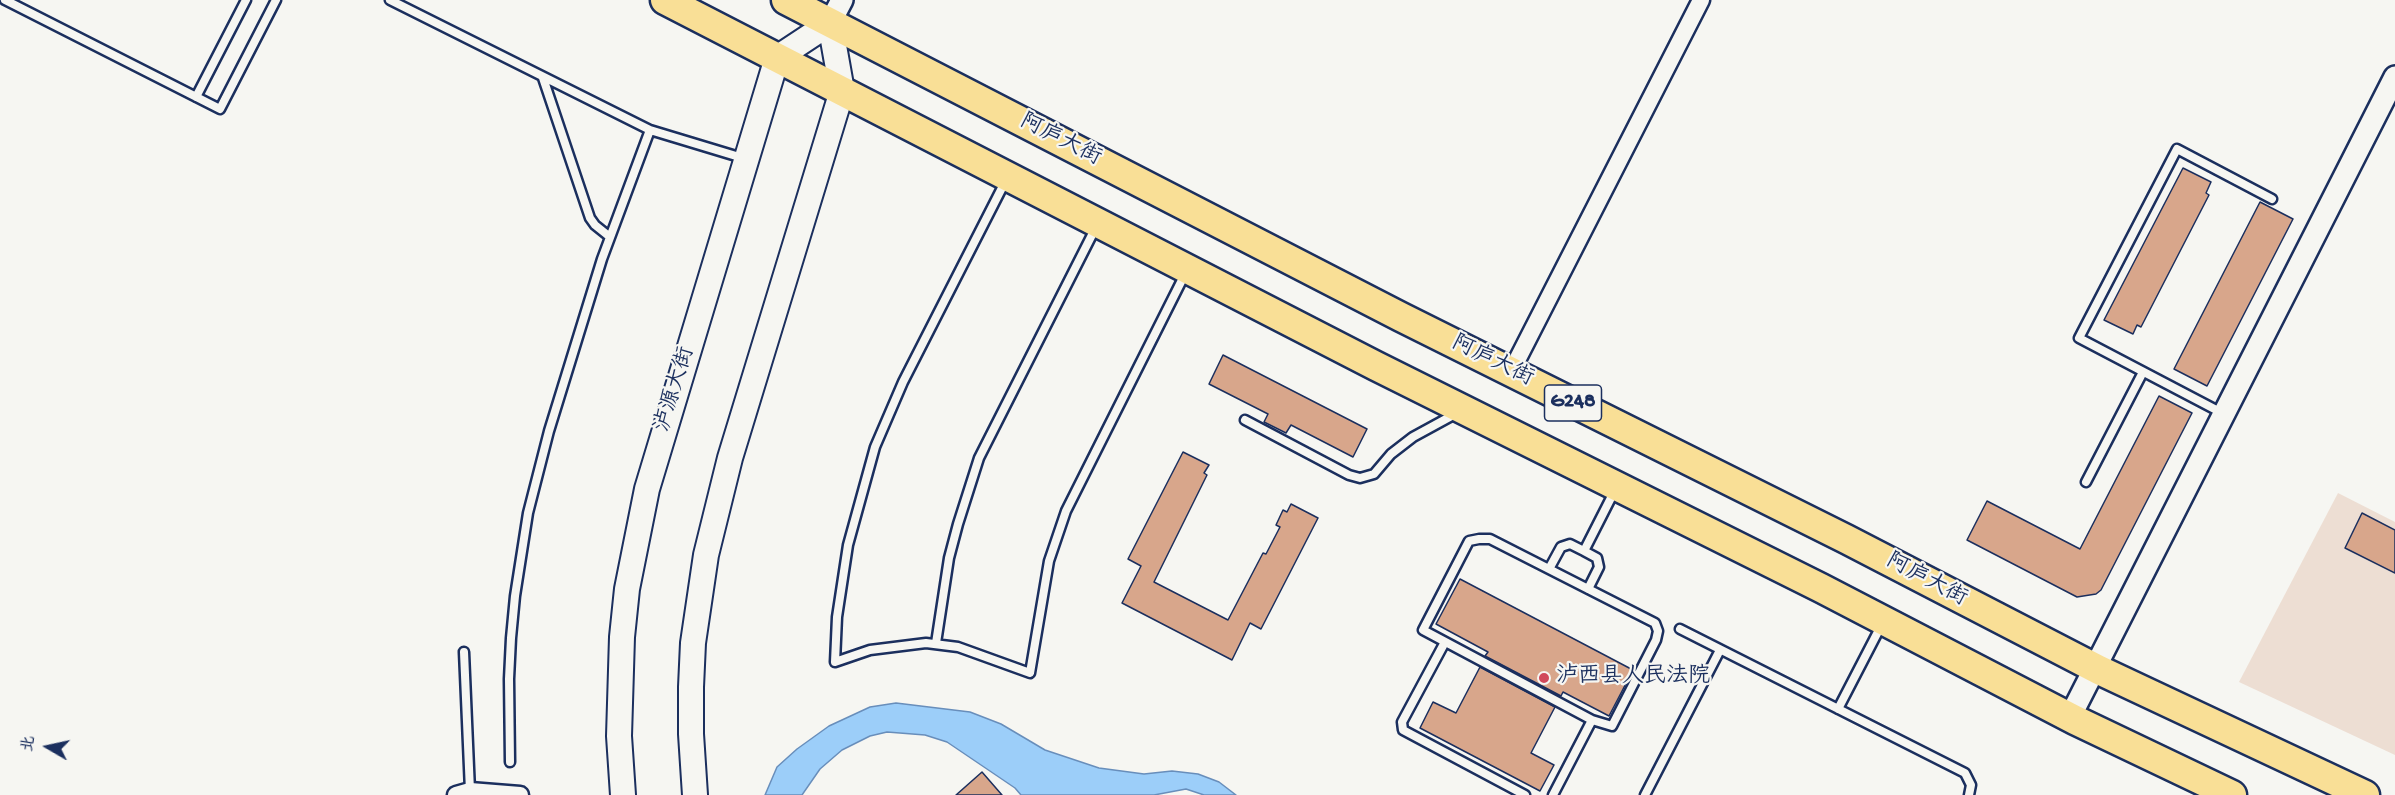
<!DOCTYPE html>
<meta charset="utf-8">
<style>
body{margin:0}
#map{position:relative;width:2395px;height:795px;overflow:hidden;background:#f6f6f2;font-family:"Gochi Hand","LXGW WenKai TC",sans-serif}
canvas{display:block}
.north{position:absolute;left:18px;top:717px;width:60px;height:60px;-webkit-text-stroke:4px #f6f6f2;paint-order:stroke;rotate:279deg;font-size:16px;font-weight:700;line-height:24px;text-align:center;color:#1b2f5e}
.north::after{content:'';display:block;margin:auto;width:21px;height:27px;background:#1b2f5e;clip-path:polygon(50% 0,100% 100%,50% 72%,0 100%)}
</style>
<div id="map">
<canvas width="2395" height="795"></canvas>
<div class="north">北</div>
</div>
<script>
const g = document.querySelector('canvas').getContext('2d');
g.lineJoin = 'round';
function paint(path, color) {
  g.fillStyle = color;
  g.fill(path, 'evenodd');
}
function poly(rows) {
  const path = new Path2D();
  for (const r of rows) {
    path.moveTo(r[0], r[1]);
    for (let i = 2; i < r.length; i += 2) path.lineTo(r[i], r[i + 1]);
  }
  return path;
}
function trace(path, color, width, dash) {
  g.strokeStyle = color;
  g.lineWidth = width;
  g.lineCap = dash ? 'butt' : 'round';
  g.setLineDash(dash || []);
  g.stroke(path);
}
function drawText(font, color, halo, rows, align = 'center') {
  g.font = font + ' "Gochi Hand","LXGW WenKai TC",sans-serif';
  g.lineWidth = 4.5;
  g.setLineDash([]);
  g.textBaseline = 'middle';
  g.strokeStyle = halo;
  g.fillStyle = color;
  for (const [text, x, y, turn = 0] of rows) {
    g.save();
    g.translate(x, y);
    g.rotate((+turn || 0) * Math.PI / 180);
    g.textAlign = isNaN(turn) ? turn : align;
    if (halo) g.strokeText(text, 0, 0);
    g.fillText(text, 0, 0);
    g.restore();
  }
}
paint(poly([
 [2338,493,2395,522,2395,755,2239,682]
]), '#edded3');
const water = poly([
 [896,703,970,712,1001,724,1045,750,1099,768,1144,774,1172,771,1198,774,1219,782,1236,795,1204,795,1186,789,1154,795,1021,795,1015,788,947,742,925,735,887,732,870,736,842,750,820,769,802,795,765,795,777,767,797,749,829,726,870,707,896,703]
]);
paint(water, '#9ccef9');
trace(water, '#688ebb', 1.5);
const building = poly([
 [2183,168,2211,182,2206,193,2209,195,2141,327,2137,325,2133,334,2104,320,2183,168],
 [2260,202,2293,219,2207,386,2174,369,2260,202],
 [1223,355,1367,429,1353,457,1291,425,1286,433,1264,422,1268,414,1209,384,1223,355],
 [2159,396,2192,413,2101,590,2096,594,2077,597,1967,540,1987,501,2080,549,2159,396],
 [1183,452,1209,465,1204,473,1207,475,1154,582,1228,620,1263,553,1266,554,1280,527,1276,525,1283,510,1287,512,1291,504,1318,518,1261,629,1250,623,1232,660,1122,603,1141,566,1128,559,1183,452],
 [2362,513,2395,530,2395,573,2345,548,2362,513],
 [1460,579,1633,670,1609,716,1563,692,1561,696,1485,656,1488,652,1436,624,1460,579],
 [1480,667,1555,707,1531,753,1554,765,1540,791,1420,728,1433,702,1456,713,1480,667],
 [982,772,1002,795,956,795,982,772]
]);
paint(building, '#d8a68b');
trace(building, '#1b2f5e', 1.5);
const service = poly([
 [5,0,220,109,276,0],
 [390,0,650,130,746,159],
 [543,78,590,218,595,225,610,237],
 [196,97,246,0],
 [1006,180,903,382,875,447,848,545,837,617,835,662,870,650,926,643,958,647,1030,673,1049,561,1066,511,1186,272],
 [2224,414,2079,338,2177,149,2272,199],
 [1245,420,1349,475,1360,478,1374,474,1391,454,1413,437,1457,413],
 [2086,482,2143,372],
 [1479,539,1490,539,1655,623,1658,631,1656,640,1612,726,1592,720,1423,630,1469,541,1479,539],
 [1584,551,1615,490],
 [1549,569,1561,547,1570,544,1584,551,1597,558,1599,567,1588,589],
 [1680,629,1965,773,1971,785,1969,795],
 [1445,642,1402,722,1403,730,1525,795],
 [936,643,949,558,958,524,979,458,1096,227],
 [464,652,470,791],
 [1838,709,1882,624],
 [510,762,509,679,511,638,515,596,528,513,549,431,602,259,650,130],
 [1553,795,1592,720],
 [1645,795,1720,650]
]);
const minor = poly([
 [1511,372,1701,0],
 [456,795,470,791,520,795]
]);
const tertiary = poly([
 [830,23,842,0],
 [2070,717,2395,77]
]);
const secondary = poly([
 [623,795,619,736,622,637,627,589,647,489,777,58,830,23,842,91,730,458,706,555,693,643,691,687,691,734,695,795]
]);
const trunk = poly([
 [665,0,1376,366,1821,588,2075,720,2232,795],
 [786,0,1401,317,1846,539,2099,670,2365,795]
]);
trace(service, '#1b2f5e', 13);
trace(minor, '#1b2f5e', 21);
trace(tertiary, '#1b2f5e', 26);
trace(secondary, '#1b2f5e', 28);
trace(trunk, '#1b2f5e', 33);
trace(service, '#f6f6f2', 8);
trace(minor, '#f6f6f2', 16);
trace(tertiary, '#f6f6f2', 21);
trace(secondary, '#f6f6f2', 24);
trace(trunk, '#f9df96', 28);
for (const [x, y, r, color] of [
 [1544,678,6,"#d1495b"]
]) {
  const dot = new Path2D();
  dot.arc(x, y, r, 0, 2 * Math.PI);
  g.fillStyle = color;
  g.fill(dot);
  trace(dot, '#f6f6f2', 2);
}
for (const [x, y, w] of [
 [1573,403,57]
]) {
  const box = new Path2D();
  box.roundRect(x - w / 2, y - 18, w, 36, 4.5);
  g.fillStyle = '#f6f6f2';
  g.fill(box);
  trace(box, '#1b2f5e', 1.5);
}
drawText('bold 21px', '#1b2f5e', null, [
 ["G248",1573,403]
]);
drawText('22px', '#1b2f5e', '#f6f6f2', [
 ["阿庐大街",1060,141,27],
 ["阿庐大街",1492,362,26],
 ["泸源大街",676,390,-73],
 ["阿庐大街",1926,581,28]
]);
drawText('22px', '#1b2f5e', '#f6f6f2', [
 ["泸西县人民法院",1556,678]
], 'left');
</script>
